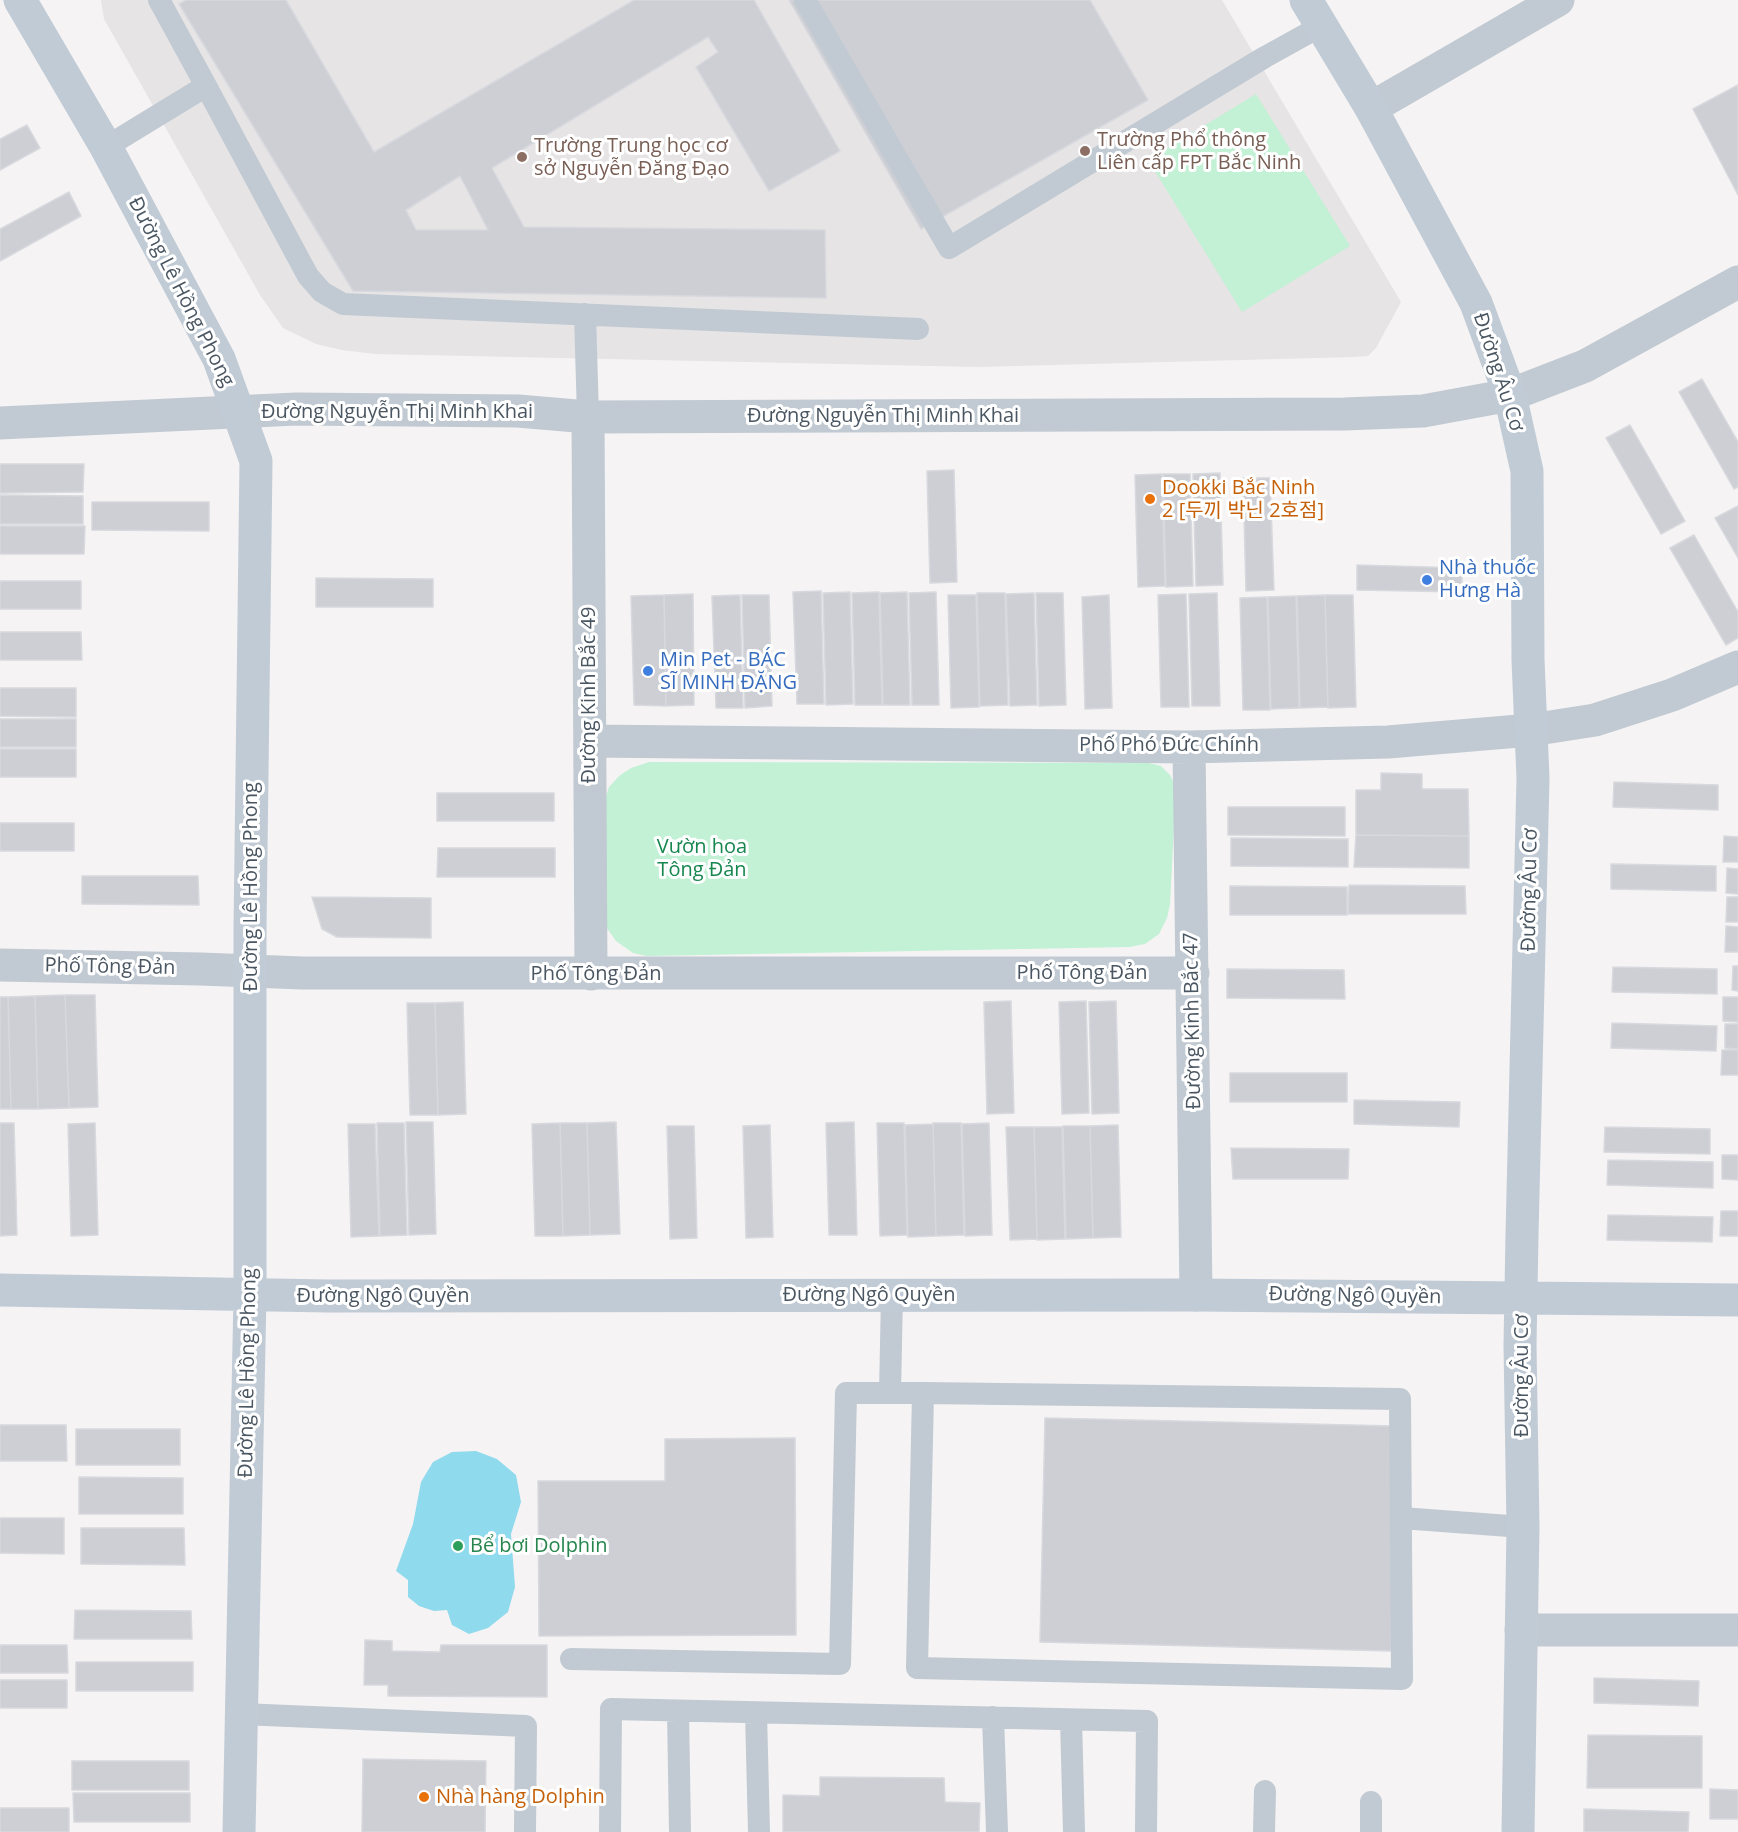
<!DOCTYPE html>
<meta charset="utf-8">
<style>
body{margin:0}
canvas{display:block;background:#f5f3f3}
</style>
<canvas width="1738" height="1832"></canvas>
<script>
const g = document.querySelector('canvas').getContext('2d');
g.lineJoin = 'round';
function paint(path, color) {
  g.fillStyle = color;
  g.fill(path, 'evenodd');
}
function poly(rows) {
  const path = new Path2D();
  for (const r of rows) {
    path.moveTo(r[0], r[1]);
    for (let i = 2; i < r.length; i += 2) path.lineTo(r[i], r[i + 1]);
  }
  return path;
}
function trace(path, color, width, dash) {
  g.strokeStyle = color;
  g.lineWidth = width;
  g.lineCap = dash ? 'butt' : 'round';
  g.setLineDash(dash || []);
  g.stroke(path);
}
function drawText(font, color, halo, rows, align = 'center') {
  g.font = font + ' "Open Sans","Noto Sans KR",sans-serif';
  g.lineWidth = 6;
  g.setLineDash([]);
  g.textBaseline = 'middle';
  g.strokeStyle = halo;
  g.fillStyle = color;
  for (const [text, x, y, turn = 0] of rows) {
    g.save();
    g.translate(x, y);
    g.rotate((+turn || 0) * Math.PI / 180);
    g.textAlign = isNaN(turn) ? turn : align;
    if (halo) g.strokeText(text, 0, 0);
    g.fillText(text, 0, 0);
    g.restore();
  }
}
paint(poly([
 [101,0,1222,0,1401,302,1376,348,1368,356,1354,357,978,367,375,354,342,350,316,344,283,328,260,295,104,19]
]), '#e6e4e5');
paint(poly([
 [1256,94,1350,246,1242,312,1148,160],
 [649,762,1149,763,1161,766,1170,775,1176,787,1170,904,1167,918,1159,934,1145,944,1129,947,647,956,633,953,616,941,604,924,604,802,609,787,619,776,631,768]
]), '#c3f1d5');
paint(poly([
 [476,1451,497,1459,516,1475,521,1502,511,1534,515,1587,508,1612,488,1628,469,1634,452,1625,447,1610,434,1611,419,1606,408,1597,408,1580,396,1571,413,1524,421,1482,433,1462,452,1452]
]), '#90daee');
const building = poly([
 [186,0,286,0,374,152,634,0,754,0,840,151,769,191,696,67,718,52,708,37,492,168,524,227,825,230,826,298,353,291,179,4,186,0],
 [460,176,488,230,416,230,406,210,460,176],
 [789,0,1090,0,1148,100,921,229,789,0],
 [1738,85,1738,195,1693,109,1738,85],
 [27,125,40,148,0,170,0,139,27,125],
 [69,192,81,216,0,261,0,229,69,192],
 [1702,379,1738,442,1738,487,1734,489,1679,392,1702,379],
 [1630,425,1685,521,1661,534,1606,438,1630,425],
 [0,464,84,464,83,492,0,493,0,464],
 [954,470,957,582,930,583,927,471,954,470],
 [1220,473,1223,585,1196,586,1193,474,1220,473],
 [1162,474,1165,586,1138,587,1135,475,1162,474],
 [1163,474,1190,474,1193,586,1166,587,1163,474],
 [1243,478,1270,478,1274,590,1246,591,1243,478],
 [0,495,83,496,83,524,0,524,0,495],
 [92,502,209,502,209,531,92,530,92,502],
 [1738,506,1738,558,1715,518,1738,506],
 [0,526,85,526,84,554,0,554,0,526],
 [1694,535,1738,612,1738,638,1726,645,1670,548,1694,535],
 [1357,565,1462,568,1462,592,1357,590,1357,565],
 [316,578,433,579,433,607,316,607,316,578],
 [0,581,81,581,81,609,0,609,0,581],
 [821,591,824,704,797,704,793,592,821,591],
 [850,592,853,704,826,705,823,593,850,592],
 [879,592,882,705,855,705,852,593,879,592],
 [907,592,910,705,883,705,880,593,907,592],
 [936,592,939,705,912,705,909,593,936,592],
 [977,593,1005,593,1008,705,980,706,977,593],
 [1034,593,1037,705,1010,706,1006,594,1034,593],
 [1036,593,1063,593,1066,705,1039,706,1036,593],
 [1217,593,1220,706,1192,706,1189,594,1217,593],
 [693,594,694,705,666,706,664,595,693,594],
 [1186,594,1189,707,1161,707,1158,595,1186,594],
 [664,595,666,706,634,705,631,596,664,595],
 [740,595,743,708,716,708,712,596,740,595],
 [742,595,769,595,772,706,745,708,742,595],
 [948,595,976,595,979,707,951,708,948,595],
 [1109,595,1112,708,1085,709,1082,597,1109,595],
 [1325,595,1353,595,1356,707,1328,708,1325,595],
 [1325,595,1328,707,1300,708,1297,596,1325,595],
 [1296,596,1299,708,1271,709,1268,597,1296,596],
 [1267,597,1270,710,1243,710,1240,598,1267,597],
 [0,632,81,632,82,660,0,660,0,632],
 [0,688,76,688,76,717,0,716,0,688],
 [0,719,76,719,76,747,0,747,0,719],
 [0,749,76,749,76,777,0,777,0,749],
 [1381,773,1422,774,1422,789,1468,789,1469,836,1356,835,1356,790,1381,790,1381,773],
 [1614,782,1718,785,1718,810,1613,807,1614,782],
 [437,793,554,793,554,821,437,821,437,793],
 [1228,807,1345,807,1345,836,1228,835,1228,807],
 [0,823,74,823,74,851,0,851,0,823],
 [1356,835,1469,836,1469,868,1354,867,1356,835],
 [1724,836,1738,837,1738,862,1723,862,1724,836],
 [1231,838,1348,839,1348,867,1231,866,1231,838],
 [438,848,555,848,555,877,437,877,438,848],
 [1611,864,1716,866,1716,891,1611,889,1611,864],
 [1727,868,1738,869,1738,894,1726,893,1727,868],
 [82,876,198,876,199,905,82,904,82,876],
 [1349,885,1465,886,1466,914,1348,914,1349,885],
 [1230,886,1347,887,1347,915,1230,915,1230,886],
 [312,897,431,898,431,938,337,937,322,929,312,897],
 [1727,897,1738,897,1738,922,1726,922,1727,897],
 [1726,926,1738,927,1738,952,1725,952,1726,926],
 [1733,966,1738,966,1738,991,1732,990,1733,966],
 [1613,967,1717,969,1717,994,1612,992,1613,967],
 [1227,969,1344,970,1345,999,1227,998,1227,969],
 [65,995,69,1108,38,1109,35,996,65,995],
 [65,995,95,995,98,1107,69,1108,65,995],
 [35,996,38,1109,11,1109,8,997,35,996],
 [0,997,8,997,11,1109,0,1109,0,997],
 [1723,997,1738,997,1738,1022,1723,1021,1723,997],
 [1011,1001,1014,1113,987,1114,984,1002,1011,1001],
 [1086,1001,1089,1113,1062,1114,1059,1002,1086,1001],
 [1116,1001,1119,1113,1092,1114,1089,1002,1116,1001],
 [463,1002,466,1114,438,1115,435,1003,463,1002],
 [407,1003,435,1003,438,1115,410,1115,407,1003],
 [1612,1023,1717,1026,1716,1051,1611,1048,1612,1023],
 [1725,1024,1738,1024,1738,1049,1725,1048,1725,1024],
 [1722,1050,1738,1050,1738,1075,1721,1075,1722,1050],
 [1230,1073,1347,1073,1347,1102,1230,1102,1230,1073],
 [1354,1100,1460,1102,1459,1127,1354,1124,1354,1100],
 [406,1122,433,1122,436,1234,409,1235,406,1122],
 [616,1122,620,1234,590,1235,587,1123,616,1122],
 [854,1122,857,1235,829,1235,826,1123,854,1122],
 [0,1123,14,1123,17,1235,0,1236,0,1123],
 [95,1123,98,1235,71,1236,68,1124,95,1123],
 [377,1123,404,1123,407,1235,380,1236,377,1123],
 [560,1123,563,1236,535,1236,532,1124,560,1123],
 [560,1123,587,1123,590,1235,563,1236,560,1123],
 [877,1123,904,1123,907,1235,880,1236,877,1123],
 [933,1123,961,1123,964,1235,936,1236,933,1123],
 [989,1123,992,1235,965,1236,962,1124,989,1123],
 [348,1124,375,1124,379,1236,351,1237,348,1124],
 [933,1124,936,1236,908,1237,905,1125,933,1124],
 [770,1125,773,1237,746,1238,743,1126,770,1125],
 [1118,1125,1121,1237,1093,1238,1090,1126,1118,1125],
 [667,1126,694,1126,697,1238,670,1239,667,1126],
 [1063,1126,1090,1126,1093,1238,1066,1239,1063,1126],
 [1006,1127,1034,1127,1037,1239,1010,1240,1006,1127],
 [1034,1127,1062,1127,1065,1239,1037,1240,1034,1127],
 [1605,1127,1710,1129,1710,1154,1604,1152,1605,1127],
 [1231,1148,1349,1149,1348,1179,1233,1179,1231,1148],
 [1722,1155,1738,1155,1738,1180,1722,1179,1722,1155],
 [1608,1160,1713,1162,1713,1188,1607,1185,1608,1160],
 [1721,1211,1738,1211,1738,1236,1720,1236,1721,1211],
 [1608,1215,1713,1217,1712,1242,1607,1240,1608,1215],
 [1045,1418,1395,1426,1391,1651,1040,1642,1045,1418],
 [0,1425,66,1425,67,1461,0,1461,0,1425],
 [76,1429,180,1429,180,1465,76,1465,76,1429],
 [795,1438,796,1635,539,1636,538,1481,665,1481,665,1439,795,1438],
 [79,1477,183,1478,183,1514,79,1514,79,1477],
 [0,1518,64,1518,64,1554,0,1553,0,1518],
 [81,1528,184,1528,185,1565,81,1564,81,1528],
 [75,1610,191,1611,192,1639,74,1639,75,1610],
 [365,1640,392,1641,392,1651,440,1652,441,1645,547,1645,547,1697,388,1696,388,1685,364,1685,365,1640],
 [0,1645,67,1645,68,1673,0,1673,0,1645],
 [76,1662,193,1662,193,1691,76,1691,76,1662],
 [1594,1678,1699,1681,1698,1706,1594,1703,1594,1678],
 [0,1680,67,1680,67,1708,0,1708,0,1680],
 [1588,1735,1702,1736,1702,1788,1587,1788,1588,1735],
 [363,1759,486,1761,485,1832,362,1832,363,1759],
 [72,1761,189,1761,189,1790,72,1790,72,1761],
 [820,1777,944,1778,945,1802,980,1803,979,1832,783,1832,783,1795,820,1796,820,1777],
 [1710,1789,1738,1790,1738,1819,1710,1819,1710,1789],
 [73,1793,190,1793,190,1822,74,1822,73,1793],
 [0,1808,69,1808,69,1832,0,1832,0,1808],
 [1584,1809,1689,1812,1688,1832,1584,1832,1584,1809]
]);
paint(building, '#cdcfd5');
trace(building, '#d7d9de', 1.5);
trace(poly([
 [805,0,949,248,1265,57,1321,26],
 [206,86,308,276,322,292,343,304,918,329],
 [106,147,206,86,159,0],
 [585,314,588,417],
 [892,1295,890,1393,923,1393,917,1668,1402,1679,1400,1399,923,1393],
 [1401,1518,1523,1527],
 [571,1659,840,1664,846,1393,890,1393],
 [678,1711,680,1832],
 [756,1713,759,1832],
 [241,1714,526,1726,525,1832],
 [993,1717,997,1832],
 [1071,1720,1074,1832],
 [610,1832,611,1709,1147,1721,1146,1832],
 [1264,1832,1265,1791],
 [1371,1832,1371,1802]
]), '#c1cad2', 22);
trace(poly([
 [1371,108,1558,0],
 [588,417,591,974],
 [0,423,296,409,518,411,588,417,1344,414,1423,411,1510,395,1585,366,1738,282],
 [590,741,1189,747,1388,742,1531,730,1595,720,1672,695,1738,667],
 [1189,747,1196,1295],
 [0,965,201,969,302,973,1193,973],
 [1521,1630,1738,1630]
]), '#c1cad2', 33);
trace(poly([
 [20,0,106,147,219,359,256,461,250,929,250,1295,239,1832],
 [1306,0,1371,108,1476,303,1510,395,1527,471,1528,660,1533,778,1522,1235,1520,1345,1523,1527,1518,1832],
 [0,1290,328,1296,1196,1295,1738,1300]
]), '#c1cbd6', 33);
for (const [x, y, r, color] of [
 [1085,151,6,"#8d6e63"],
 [522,157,6,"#8d6e63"],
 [1150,499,6,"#e8710a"],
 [1427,580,6,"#3f7fe0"],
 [648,671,6,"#3f7fe0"],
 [458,1546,6,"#2e9e5b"],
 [424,1797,6,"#e8710a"]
]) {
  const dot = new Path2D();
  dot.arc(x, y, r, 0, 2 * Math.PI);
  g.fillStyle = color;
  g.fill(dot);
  trace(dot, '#fff', 2);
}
drawText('20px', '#785e54', '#fff', [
 ["Trường Phổ thông",1097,140],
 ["Liên cấp FPT Bắc Ninh",1097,163],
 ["Trường Trung học cơ",534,146],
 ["sở Nguyễn Đăng Đạo",534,169]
], 'left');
drawText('20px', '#4a5661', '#fff', [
 ["Đường Lê Hồng Phong",181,292,63],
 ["Đường Âu Cơ",1498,372,72],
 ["Đường Nguyễn Thị Minh Khai",397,412],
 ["Đường Nguyễn Thị Minh Khai",883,416],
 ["Đường Kinh Bắc 49",589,695,-90],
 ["Phố Phó Đức Chính",1169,745],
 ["Đường Lê Hồng Phong",251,887,-90],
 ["Đường Âu Cơ",1530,890,-89],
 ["Phố Tông Đản",110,967,1],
 ["Phố Tông Đản",1082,973],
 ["Phố Tông Đản",596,974],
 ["Đường Kinh Bắc 47",1193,1021,-91],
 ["Đường Ngô Quyền",869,1295],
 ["Đường Ngô Quyền",383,1296],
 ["Đường Ngô Quyền",1355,1296,1],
 ["Đường Lê Hồng Phong",248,1373,-89],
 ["Đường Âu Cơ",1522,1376,-90]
]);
drawText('20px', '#c56008', '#fff', [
 ["Dookki Bắc Ninh",1162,488],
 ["2 [두끼 박닌 2호점]",1162,511],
 ["Nhà hàng Dolphin",436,1797]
], 'left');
drawText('20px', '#366cbe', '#fff', [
 ["Nhà thuốc",1439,568],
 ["Hưng Hà",1439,591],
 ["Min Pet - BÁC",660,660],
 ["SĨ MINH ĐẶNG",660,683]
], 'left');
drawText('20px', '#17864f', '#fff', [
 ["Vườn hoa",702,847],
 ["Tông Đản",702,870]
]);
drawText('20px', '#27864d', '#fff', [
 ["Bể bơi Dolphin",470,1546]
], 'left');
</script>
